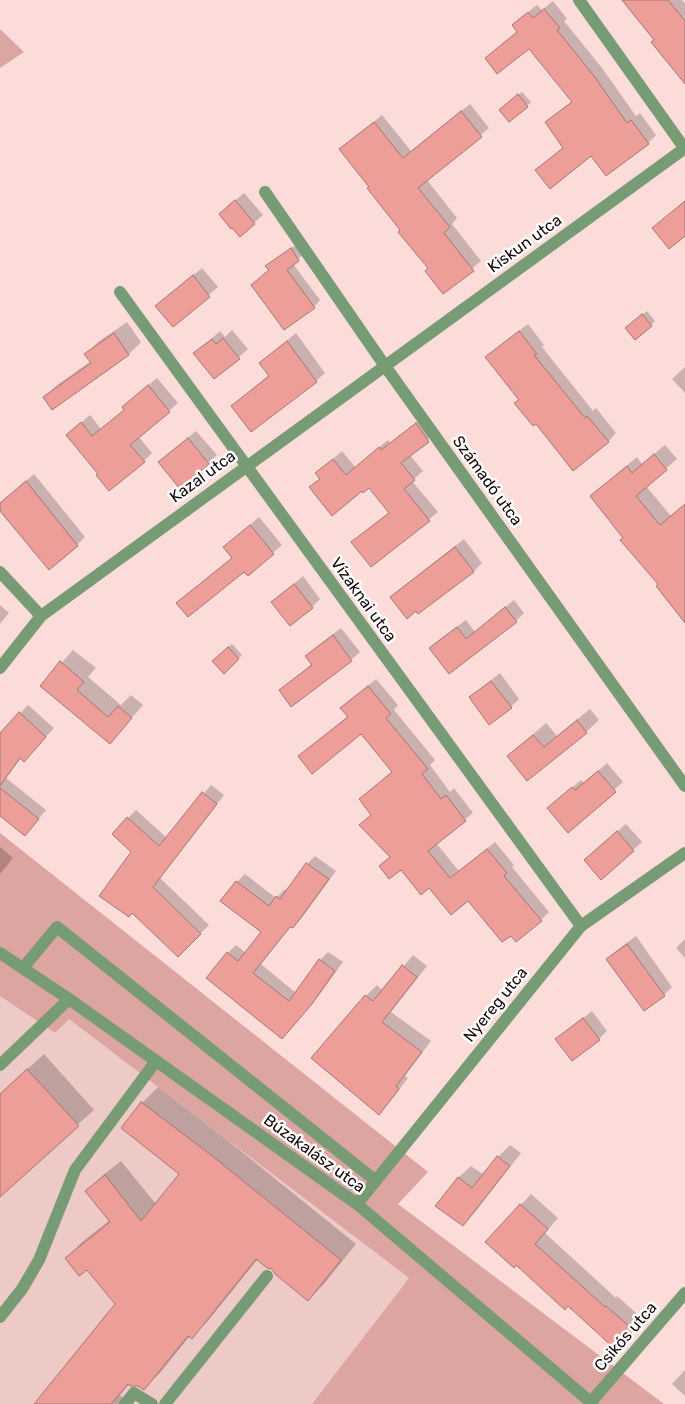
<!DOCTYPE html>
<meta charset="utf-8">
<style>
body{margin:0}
canvas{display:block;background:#fcdcd9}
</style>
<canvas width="685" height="1404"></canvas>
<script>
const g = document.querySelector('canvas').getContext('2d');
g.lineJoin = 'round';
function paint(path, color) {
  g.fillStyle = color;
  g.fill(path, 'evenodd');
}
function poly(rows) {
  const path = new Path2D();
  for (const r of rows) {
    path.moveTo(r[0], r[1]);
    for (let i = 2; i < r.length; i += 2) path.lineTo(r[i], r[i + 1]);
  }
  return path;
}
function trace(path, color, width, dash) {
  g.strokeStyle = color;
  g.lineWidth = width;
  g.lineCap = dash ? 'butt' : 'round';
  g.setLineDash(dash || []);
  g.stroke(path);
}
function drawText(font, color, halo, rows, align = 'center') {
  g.font = font + ' Rubik,sans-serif';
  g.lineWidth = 5;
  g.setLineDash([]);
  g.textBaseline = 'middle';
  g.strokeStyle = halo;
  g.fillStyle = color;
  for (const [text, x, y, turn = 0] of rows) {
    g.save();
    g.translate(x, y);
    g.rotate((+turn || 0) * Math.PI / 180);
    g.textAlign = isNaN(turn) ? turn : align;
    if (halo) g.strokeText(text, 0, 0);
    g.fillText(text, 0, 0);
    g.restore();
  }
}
paint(poly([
 [0,996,55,1033,69,1018,409,1278,312,1404,0,1404]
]), '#eecac7');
paint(poly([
 [0,29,24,52,0,68],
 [0,833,428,1172,398,1204,664,1404,312,1404,409,1278,69,1019,55,1033,0,996]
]), '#dca5a1');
paint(poly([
 [625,0,682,0,685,3,685,82],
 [553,1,567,19,564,21,602,68,636,116,640,113,656,135,648,143,591,154,536,170,564,147,546,122,572,101,529,47,486,58,518,31,522,17,537,5,542,10],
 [522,92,531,102,527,106,504,106],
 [470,104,489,128,427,180,457,218,452,224,481,261,443,293,429,268,371,187,341,149,382,115,411,151],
 [244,193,263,215,240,235,229,206],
 [298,243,305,253,293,264,320,300,314,307,267,266],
 [202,268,218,287,173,325,157,306],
 [647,311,655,321,651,325,631,324],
 [127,322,141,342,129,354,52,408,44,397,57,385,91,361,86,354,98,342],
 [528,324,544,345,542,347,593,411,596,408,616,433,608,442,520,399,495,349],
 [232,330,248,349,215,378,195,353,220,331,225,337],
 [296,333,325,373,316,381,251,430,232,406,269,375,260,363],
 [685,367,685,393,672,379],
 [157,378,178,403,139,437,152,453,144,461,99,474,76,427,90,415,101,429,125,409,132,399],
 [425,416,436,432,410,455,423,471,412,481,438,512,371,566,361,534,390,512,369,486,311,487,320,478,317,473,342,451,355,467,388,440,390,443],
 [196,431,217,455,208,463,168,454],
 [665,445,677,459,646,486,671,516,685,504,685,621,625,538,591,496,637,457,642,464],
 [34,474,85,537,77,545,0,509,0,504],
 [259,517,282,545,248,574,244,570,178,603,233,557,225,547],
 [464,539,482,563,474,571,418,613,416,610,391,597,400,589],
 [303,576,320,599,312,607,273,602],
 [514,600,524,613,516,621,449,672,431,648,439,640,466,620,475,632],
 [0,605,9,613,0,624],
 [341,628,360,652,351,660,292,705,280,690,312,664,315,648],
 [232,644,242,655,224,672,214,661],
 [73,650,96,668,88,677,121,705,131,695,143,705,110,743,42,685],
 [500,673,519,699,511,707,470,697],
 [376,679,398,705,394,710,435,760,430,765,450,792,454,788,473,813,436,843,459,871,495,842,514,865,512,867,549,912,541,920,511,934,469,900,429,886,391,857,393,771,361,733,308,749,348,716,342,708],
 [28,705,54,728,32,752,21,758,6,778,46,810,25,835,0,814,0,735],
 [590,709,599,720,586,732,527,780,508,756,546,723,557,736],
 [607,763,623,782,568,831,557,800,581,780,584,783],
 [211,785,224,795,160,878,209,925,178,956,133,852,128,818,136,810,167,838],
 [626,824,642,842,601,878,594,852],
 [0,847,13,858,0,874],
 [315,856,336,871,301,919,293,927,291,926,261,964,296,993,320,960,328,952,343,962,320,994,290,1029,228,953,236,945,246,953,263,932,237,882,245,874,276,898,285,889,288,891,307,864],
 [636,936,672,987,664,995,608,959,616,951],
 [685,939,685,958,676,948],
 [413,955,427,966,391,1012,431,1041,405,1076,408,1078,389,1103,379,1113,312,1058,366,996,377,985,383,991],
 [592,1011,607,1031,599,1039,557,1039],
 [44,1054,94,1110,0,1195,0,1094],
 [158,1087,226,1139,356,1244,324,1284,308,1300,272,1268,258,1259,207,1322,191,1338,190,1336,160,1373,144,1388,138,1385,130,1383,120,1395,131,1404,35,1404,116,1304,87,1268,67,1258,82,1242,110,1220,87,1191,103,1175,121,1161,156,1204,181,1174,122,1128,142,1103],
 [510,1145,521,1153,475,1212,463,1225,458,1178,471,1166,484,1175,498,1157],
 [531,1194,558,1218,545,1233,616,1298,617,1296,645,1321,635,1331,631,1331,568,1305,487,1242],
 [685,1370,685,1396,672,1384]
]), '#0003');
const building = poly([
 [622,0,668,0,685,21,685,84,651,42,654,40,622,0],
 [544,9,560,28,557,30,594,76,627,123,631,120,649,144,606,176,591,156,550,189,535,170,563,148,545,122,572,102,529,49,497,74,485,58,517,32,512,25,528,12,533,18,544,9],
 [518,94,528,107,509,122,499,110,518,94],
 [461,111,482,137,418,188,450,227,444,233,474,271,443,294,425,271,428,268,398,232,400,230,367,188,369,187,339,149,374,122,403,158,461,111],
 [235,200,255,224,240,237,232,228,231,229,219,214,235,200],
 [685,201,685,236,669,249,652,228,685,201],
 [291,248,299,261,287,270,315,308,284,330,251,285,269,270,265,266,291,248],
 [193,275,210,297,173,327,155,306,193,275],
 [642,314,652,326,635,340,625,328,642,314],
 [519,331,537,354,534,355,585,418,587,416,609,442,573,471,536,424,533,426,514,403,519,400,485,357,519,331],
 [114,333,129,355,52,410,43,397,91,363,84,354,114,333],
 [223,338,240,359,214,379,193,353,212,339,216,344,223,338],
 [287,341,317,382,251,432,231,406,269,376,259,363,287,341],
 [148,385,170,412,130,445,145,462,109,491,96,475,98,474,66,435,81,422,92,436,124,410,122,407,148,385],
 [416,423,429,442,401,463,415,480,404,489,430,521,371,567,351,542,389,513,369,488,363,493,362,491,332,516,309,487,320,479,315,473,333,459,346,475,379,447,381,450,416,423],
 [188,438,209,464,180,489,158,462,188,438],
 [654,454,667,470,636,496,660,525,685,504,685,623,656,586,658,584,620,540,623,538,590,496,627,466,632,473,654,454],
 [26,481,78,546,49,570,0,511,0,503,26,481],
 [250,525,274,554,248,576,244,572,188,617,176,603,232,558,223,547,250,525],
 [455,547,474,572,418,614,416,611,407,619,390,597,455,547],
 [294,584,313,608,290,626,271,602,294,584],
 [505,607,517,622,449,674,429,648,457,627,466,639,505,607],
 [333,635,352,661,291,707,279,690,312,665,305,656,333,635],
 [228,647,239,659,224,674,212,661,228,647],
 [60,661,84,682,77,690,108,717,118,706,132,718,110,744,40,686,60,661],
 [491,681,512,708,489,725,469,697,491,681],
 [368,686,391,714,386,718,428,769,422,774,441,799,446,795,466,821,428,851,450,878,487,849,507,873,504,876,542,921,516,942,511,936,502,942,468,901,451,915,429,888,421,895,401,870,389,879,379,866,390,857,359,825,371,815,359,799,392,772,361,734,312,774,298,756,348,717,340,708,368,686],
 [19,712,46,737,24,762,20,758,0,786,0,733,19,712],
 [577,720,587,733,527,781,507,756,533,735,544,747,577,720],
 [598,771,616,792,568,833,547,808,572,787,575,790,598,771],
 [0,788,39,819,25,836,0,816,0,788],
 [202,792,217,804,153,887,201,934,178,957,132,913,129,917,99,896,131,852,112,834,127,817,159,846,202,792],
 [617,831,634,851,601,880,584,860,617,831],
 [306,863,329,879,293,928,290,927,253,973,289,1001,319,959,335,971,312,1004,282,1039,206,978,227,952,238,961,261,932,220,901,236,881,269,906,276,896,280,899,306,863],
 [627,944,665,996,644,1011,606,959,627,944],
 [402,965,417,977,382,1022,422,1052,396,1086,399,1089,379,1115,311,1058,365,995,373,1001,402,965],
 [583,1018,600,1040,572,1061,555,1039,583,1018],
 [27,1069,79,1126,0,1197,0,1094,27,1069],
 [141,1102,211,1155,341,1260,308,1301,275,1274,272,1269,267,1268,256,1259,192,1339,188,1336,144,1390,138,1386,130,1386,128,1384,111,1404,34,1404,115,1304,87,1270,79,1276,65,1258,110,1222,85,1191,105,1175,141,1221,179,1174,121,1128,141,1102],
 [497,1156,510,1166,463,1226,435,1206,458,1177,472,1188,497,1156],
 [520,1204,548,1229,535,1244,605,1307,606,1306,636,1332,631,1332,615,1349,568,1306,565,1310,516,1265,514,1268,485,1242,520,1204]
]);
paint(building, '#ed9e99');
trace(building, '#a57572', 1);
trace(poly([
 [579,0,685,149],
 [265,192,385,366,685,786],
 [120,292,581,926],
 [0,572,41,616],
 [0,668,41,616,685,148],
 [0,953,69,999,357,1204,593,1404],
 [23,968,57,927,376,1181],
 [0,1065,69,999],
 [357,1204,581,926,685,853],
 [0,1317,22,1289,39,1260,75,1170,156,1061],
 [591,1402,685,1293],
 [125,1404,134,1393,152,1404],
 [165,1404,267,1276]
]), '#779c75', 12);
drawText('16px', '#180807', '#fff', [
 ["Kiskun utca",525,244,-36],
 ["Kazal utca",203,477,-36],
 ["Számadó utca",487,481,54],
 ["Vízaknai utca",363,600,54],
 ["Nyereg utca",496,1005,-51],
 ["Búzakalász utca",314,1154,36],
 ["Csikós utca",626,1337,-49]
]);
</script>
